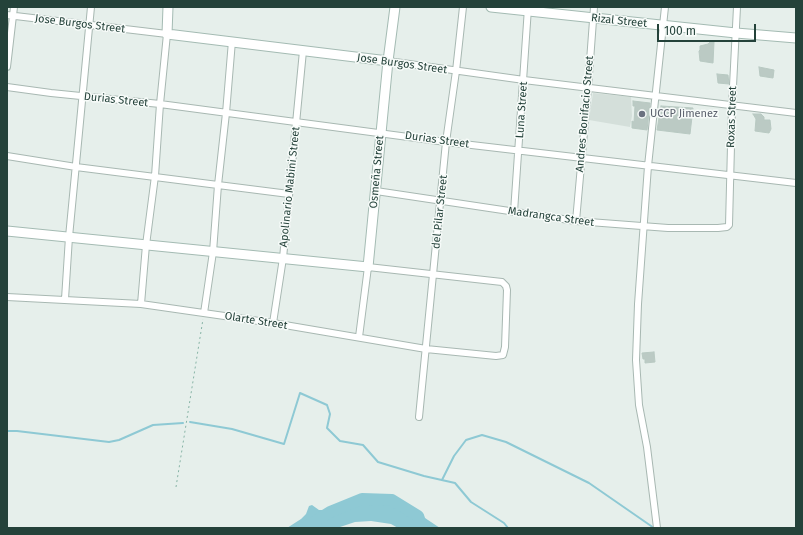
<!DOCTYPE html>
<meta charset="utf-8">
<style>
body{margin:0}
#map{position:relative;width:803px;height:535px;overflow:hidden;background:#e6efeb;font-family:"Fira Sans",sans-serif}
canvas{display:block}
.frame{position:absolute;inset:0;border:8px solid #24423a;pointer-events:none}
.scale{position:absolute;left:657px;top:24px;width:99px;height:18px;box-sizing:border-box;border:2px solid #24423a;border-top:0;padding-left:5px;font-size:12px;line-height:14px;white-space:nowrap;color:#24423a;-webkit-text-stroke:3px #f7fbf9;paint-order:stroke}
</style>
<div id="map">
<canvas width="803" height="535"></canvas>
<div class="frame"></div>
<div class="scale">100 m</div>
</div>
<script>
const g = document.querySelector('canvas').getContext('2d');
g.lineJoin = 'round';
function paint(path, color) {
  g.fillStyle = color;
  g.fill(path, 'evenodd');
}
function poly(rows) {
  const path = new Path2D();
  for (const r of rows) {
    path.moveTo(r[0], r[1]);
    for (let i = 2; i < r.length; i += 2) path.lineTo(r[i], r[i + 1]);
  }
  return path;
}
function trace(path, color, width, dash) {
  g.strokeStyle = color;
  g.lineWidth = width;
  g.lineCap = dash ? 'butt' : 'round';
  g.setLineDash(dash || []);
  g.stroke(path);
}
function drawText(font, color, halo, rows, align = 'center') {
  g.font = font + ' "Fira Sans",sans-serif';
  g.lineWidth = 3;
  g.setLineDash([]);
  g.textBaseline = 'middle';
  g.strokeStyle = halo;
  g.fillStyle = color;
  for (const [text, x, y, turn = 0] of rows) {
    g.save();
    g.translate(x, y);
    g.rotate((+turn || 0) * Math.PI / 180);
    g.textAlign = isNaN(turn) ? turn : align;
    if (halo) g.strokeText(text, 0, 0);
    g.fillText(text, 0, 0);
    g.restore();
  }
}
paint(poly([
 [593,93,631,97,632,116,630,127,589,120]
]), '#d4dfda');
paint(poly([
 [362,501,373,503,376,502,391,503,422,516,440,528,398,528,391,524,371,521,355,522,337,528,287,528,301,519,306,514,309,506,312,505,319,510,324,510,342,505,354,506]
]), '#8ec9d4');
trace(poly([
 [190,422,232,429,284,444,300,393,327,405,330,414,327,428,340,441,363,445,378,462,424,476,455,483,471,502,504,523,508,528],
 [7,431,17,431,109,442,119,440,153,425,183,423],
 [442,480,454,456,466,440,482,435,506,442,589,483,654,528]
]), '#8ec9d4', 2);
trace(poly([
 [304,528,330,512,362,499,392,500,418,516,422,528]
]), '#8ec9d4', 12);
const building = poly([
 [710,42,714,42,713,63,700,61,699,51,700,50,700,46,708,44,710,42],
 [759,67,774,70,773,78,760,76,759,67],
 [717,74,728,75,729,84,718,83,717,74],
 [633,101,650,103,647,130,632,128,632,121,634,122,635,106,633,106,633,101],
 [661,106,693,108,690,134,657,130,661,106],
 [753,114,761,114,764,117,764,120,770,120,771,129,769,133,755,131,756,119,753,114],
 [654,352,655,362,645,363,645,359,643,359,642,353,654,352]
]);
paint(building, '#bbcac4');
trace(building, '#b8c9c2', 1);
const street = poly([
 [7,15,167,34,160,104,155,176,146,245,141,304],
 [388,61,524,80,796,113],
 [7,67,14,7],
 [7,87,51,93,160,104,446,142,796,183],
 [7,156,76,167,289,194],
 [376,191,576,221,668,228,718,228,727,227,729,225,732,106,737,7],
 [514,212,528,8],
 [576,221,588,88,594,7],
 [7,297,141,304,273,323,426,349,496,356,503,355,505,347,507,290,506,286,502,282,368,267,359,337],
 [65,299,69,237,91,7],
 [204,313,213,252,218,185,226,113,232,41],
 [273,323,283,258,303,51],
 [419,417,446,142,456,71,463,7],
 [657,528,647,447,639,405,636,360,638,304,648,166,665,7]
]);
const secondary = poly([
 [168,7,167,34,388,61],
 [491,7,736,33,796,38],
 [7,231,368,267,388,61,395,7]
]);
trace(street, '#a8b8b2', 8);
trace(secondary, '#a4bbb3', 11);
trace(poly([
 [176,487,203,319]
]), '#86b3a5', 1, [2, 3]);
trace(street, '#fff', 6);
trace(secondary, '#fff', 9);
for (const [x, y, r, color] of [
 [642,114,4,"#6b7280"]
]) {
  const dot = new Path2D();
  dot.arc(x, y, r, 0, 2 * Math.PI);
  g.fillStyle = color;
  g.fill(dot);
  trace(dot, '#f7fbf9', 1.5);
}
drawText('11px', '#24423a', '#f7fbf9', [
 ["Rizal Street",619,21,6],
 ["Jose Burgos Street",80,24,7],
 ["Jose Burgos Street",402,64,8],
 ["Durias Street",116,100,6],
 ["Luna Street",522,110,-86],
 ["Andres Bonifacio Street",585,114,-85],
 ["Roxas Street",732,117,-88],
 ["Durias Street",437,140,8],
 ["Osmeña Street",377,172,-85],
 ["Apolinario Mabini Street",290,187,-84],
 ["del Pilar Street",440,212,-84],
 ["Madrangca Street",551,217,8],
 ["Olarte Street",256,321,9]
]);
drawText('11px', '#5b616d', '#f7fbf9', [
 ["UCCP Jimenez",650,114]
], 'left');
</script>
